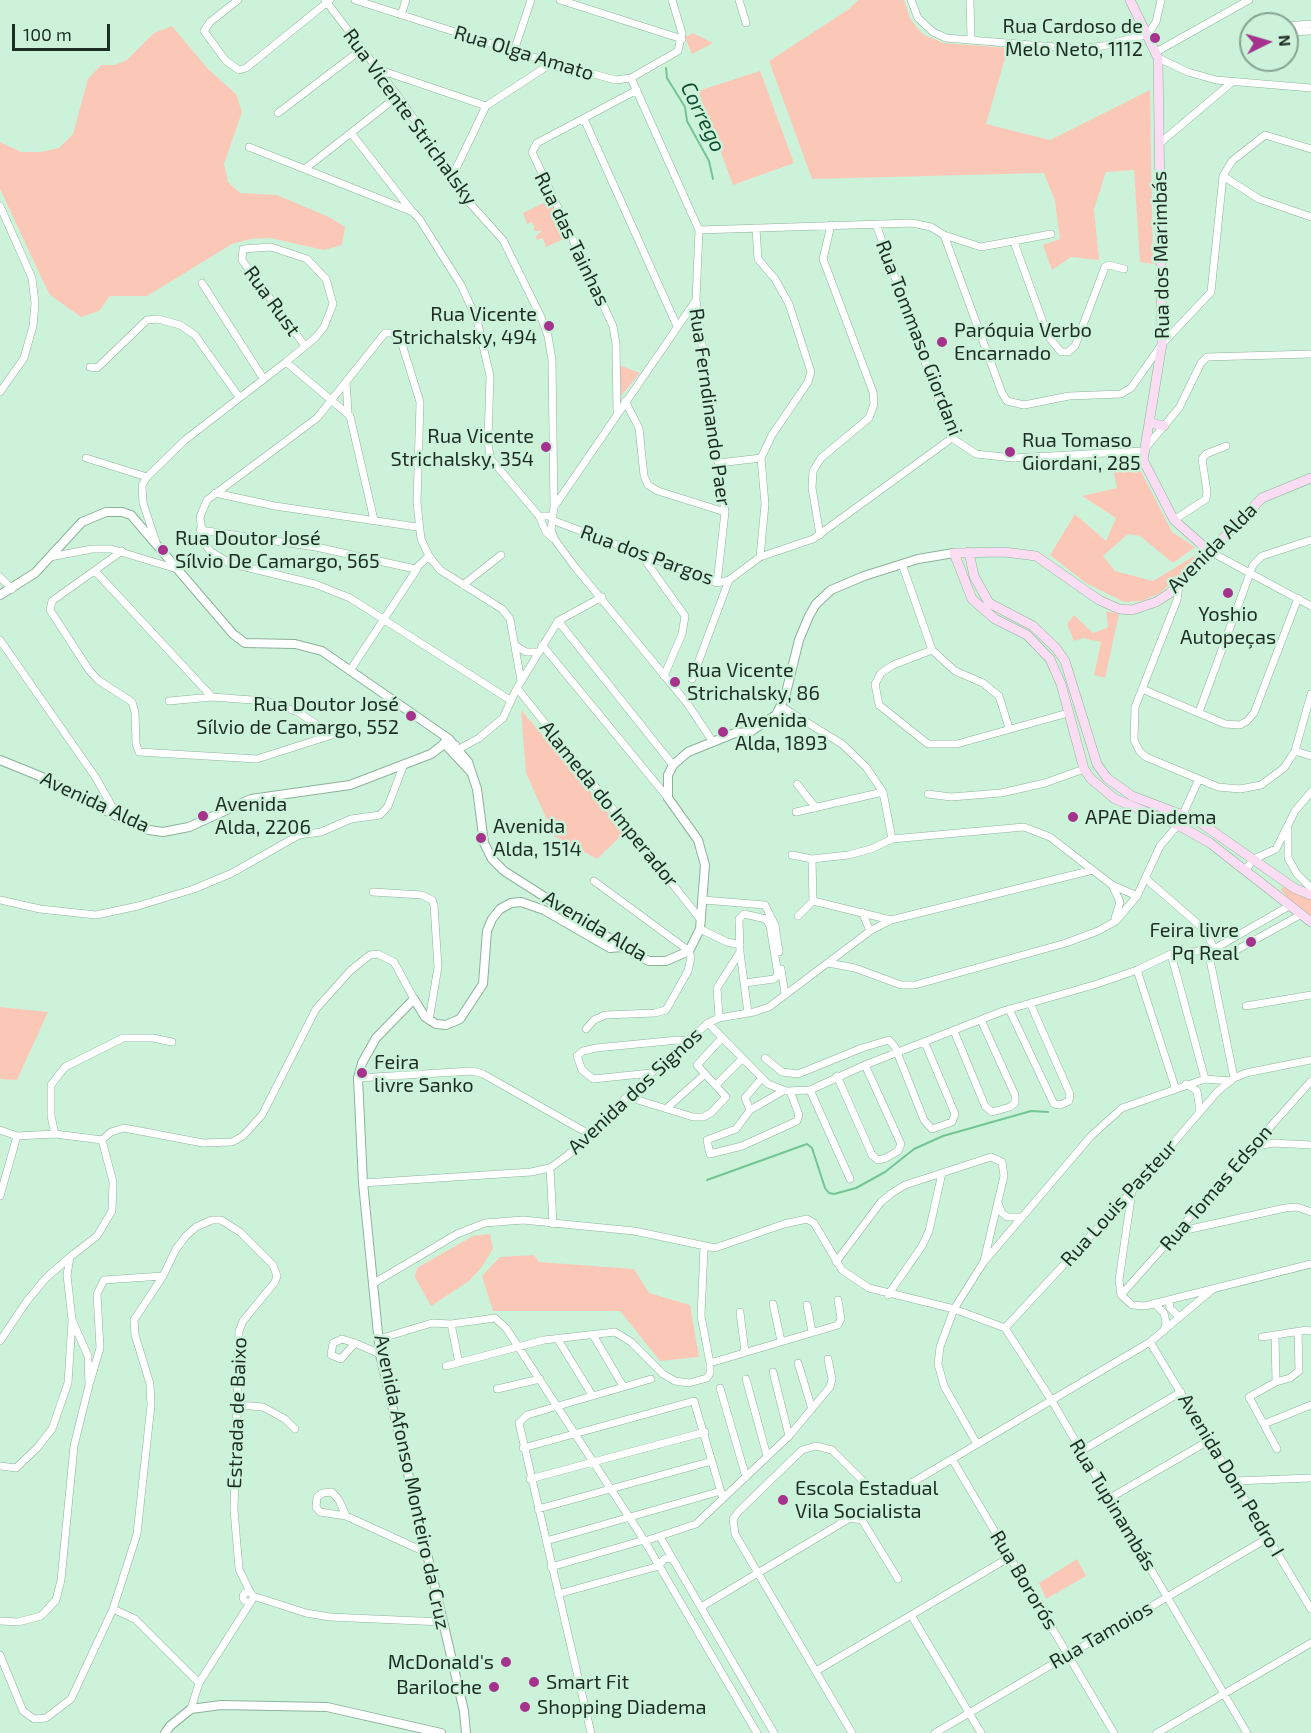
<!DOCTYPE html>
<meta charset="utf-8">
<style>
body{margin:0}
#map{position:relative;width:1311px;height:1733px;overflow:hidden;background:#ccf3da;font-family:"Exo 2",sans-serif}
canvas{display:block}
.north{position:absolute;left:1239px;top:12px;width:60px;height:60px;box-sizing:border-box;background:#ccf3da;border:2px solid #86a491;border-radius:50%;rotate:85deg;font-size:16px;font-weight:700;line-height:24px;text-align:center;color:#1e2d24}
.north::after{content:'';display:block;margin:auto;width:21px;height:27px;background:#a5328d;clip-path:polygon(50% 0,100% 100%,50% 72%,0 100%)}
.scale{position:absolute;left:12px;top:24px;width:98px;height:27px;box-sizing:border-box;border:3px solid #1e2d24;border-top:0;padding-left:8px;font-size:18px;line-height:21px;white-space:nowrap;color:#1e2d24;-webkit-text-stroke:4px #ccf3da;paint-order:stroke}
</style>
<div id="map">
<canvas width="1311" height="1733"></canvas>
<div class="north">N</div>
<div class="scale">100 m</div>
</div>
<script>
const g = document.querySelector('canvas').getContext('2d');
g.lineJoin = 'round';
function paint(path, color) {
  g.fillStyle = color;
  g.fill(path, 'evenodd');
}
function poly(rows) {
  const path = new Path2D();
  for (const r of rows) {
    if (r.length === 3) {
      path.moveTo(r[0] + r[2], r[1]);
      path.arc(r[0], r[1], r[2], 0, 2 * Math.PI);
      continue;
    }
    path.moveTo(r[0], r[1]);
    for (let i = 2; i < r.length; i += 2) path.lineTo(r[i], r[i + 1]);
  }
  return path;
}
function trace(path, color, width, dash) {
  g.strokeStyle = color;
  g.lineWidth = width;
  g.lineCap = dash ? 'butt' : 'round';
  g.setLineDash(dash || []);
  g.stroke(path);
}
function drawText(font, color, halo, rows, align = 'center') {
  g.font = font + ' "Exo 2",sans-serif';
  g.lineWidth = 5;
  g.setLineDash([]);
  g.textBaseline = 'middle';
  g.strokeStyle = halo;
  g.fillStyle = color;
  for (const [text, x, y, turn = 0] of rows) {
    g.save();
    g.translate(x, y);
    g.rotate((+turn || 0) * Math.PI / 180);
    g.textAlign = isNaN(turn) ? turn : align;
    if (halo) g.strokeText(text, 0, 0);
    g.fillText(text, 0, 0);
    g.restore();
  }
}
paint(poly([
 [858,0,904,0,910,18,917,28,924,35,944,43,1008,48,986,124,1050,140,1150,90,1153,264,1140,262,1134,170,1106,172,1094,209,1099,260,1071,257,1052,270,1043,245,1060,239,1055,201,1044,173,812,179,769,61,849,9],
 [172,26,208,69,236,94,242,112,224,164,228,182,240,193,277,195,329,217,345,227,342,245,324,250,270,238,251,239,232,244,147,296,110,296,99,311,81,317,50,295,42,279,0,189,0,142,21,152,41,152,59,148,73,134,88,79,101,65,115,65,127,60,154,33],
 [693,33,713,43,692,54,685,37],
 [760,71,794,163,733,185,698,91],
 [552,199,570,236,546,247,543,238,537,240,536,236,542,231,534,231,534,226,531,222,527,224,523,213],
 [619,365,640,373,621,396],
 [1133,456,1172,532,1195,547,1173,563,1140,536,1128,534,1103,556,1115,571,1153,581,1196,555,1197,560,1160,593,1142,601,1124,602,1086,583,1050,555,1075,514,1106,541,1116,518,1082,496,1117,488,1111,458],
 [1106,611,1119,614,1105,678,1094,675,1101,642,1083,638,1074,641,1067,624,1074,615,1093,633,1104,629,1108,627],
 [521,710,625,832,597,859,554,836,526,773],
 [1283,887,1311,898,1311,916,1288,899,1281,890],
 [0,1007,48,1012,17,1080,0,1079],
 [490,1234,493,1249,481,1268,469,1281,431,1306,415,1277,417,1268,473,1236],
 [534,1255,539,1262,634,1269,649,1293,690,1305,699,1357,660,1361,620,1311,493,1311,482,1276,500,1257],
 [1077,1559,1086,1576,1046,1599,1039,1583]
]), '#fbc8b8');
trace(poly([
 [666,68,667,78,685,107,687,121,709,161,713,179],
 [707,1180,807,1144,812,1148,825,1188,829,1193,834,1194,856,1188,885,1172,914,1149,943,1136,1031,1111,1048,1112]
]), '#74c496', 2);
const minor = poly([
 [238,0,210,22,204,31,226,61,239,70,246,68,330,0],
 [325,0,398,96,431,144,458,190,503,240,541,317,548,336,552,360,554,507],
 [355,0,552,63,616,80,631,78,678,51,682,33,672,0],
 [560,0,682,39],
 [739,0,746,23],
 [911,0,918,18,933,32,946,38,1079,49,1103,46,1148,34,1156,22,1161,0],
 [970,0,971,39],
 [401,15,406,0],
 [1287,26,1309,24],
 [1287,32,1311,31],
 [514,51,531,0],
 [1156,52,1249,0],
 [1158,58,1188,72,1216,80,1311,88],
 [377,69,486,106],
 [631,78,699,230,696,300,725,512,717,583],
 [278,113,362,49],
 [584,119,677,326],
 [351,133,411,210],
 [1160,143,1231,83],
 [249,147,413,212,420,220,461,285,477,320,490,376,488,440,490,458,539,516,553,516],
 [306,168,398,96],
 [1223,176,1259,199,1311,217],
 [451,179,486,106,552,63],
 [0,206,32,278,35,303,33,326,24,358,0,392],
 [876,224,952,438,976,454,1013,458,1143,451,1179,408,1201,363,1207,357,1311,354],
 [756,228,758,259,775,279,789,304,811,372,808,382,772,435,761,458,765,504,760,557],
 [699,230,912,223,931,227,944,235,981,247,1051,234],
 [944,235,1002,393,1007,401,1024,405,1069,396,1121,394,1131,388,1162,344,1211,292,1223,176,1232,161,1265,135,1311,149],
 [1014,242,1048,336,1061,352,1068,352,1075,346,1105,267,1109,265,1124,269],
 [202,283,263,378],
 [696,300,554,507,551,530,555,540,575,567,687,703,713,742],
 [286,362,350,416,374,520],
 [90,367,97,368,147,320,158,319,180,325,195,335,239,397],
 [346,382,348,412],
 [625,401,639,428,644,476,648,485,658,491,725,512],
 [617,412,616,344,613,326,532,152,537,143,637,90],
 [86,458,147,477],
 [719,463,761,458],
 [215,493,275,506,417,527],
 [539,516,546,532,554,539],
 [552,520,717,583,729,580,760,557,813,539,952,438],
 [1174,520,1206,499,1207,492,1202,459,1206,454,1226,446],
 [200,530,316,547,415,569,429,556],
 [820,535,812,488,813,471,821,458,869,418,874,404,873,392,823,259,831,225],
 [156,542,143,503,142,485,147,477,185,440,286,362,315,338,324,327,333,304,326,279,307,259,271,247,243,249,242,260,305,346],
 [122,551,52,601,50,610,89,670,98,680,132,702,135,712,136,744,139,752,257,759,332,735],
 [1209,551,1311,606],
 [640,553,685,616,682,634,664,676],
 [50,557,92,549,111,549,177,569],
 [902,564,932,650,955,671,983,683,999,696,1009,728],
 [96,572,212,697],
 [0,577,12,589],
 [463,585,501,555],
 [1179,585,1177,600,1135,707,1134,740,1140,752,1146,757,1218,787,1240,789,1261,785,1284,768,1295,751,1311,694],
 [558,621,673,765],
 [0,640,96,778,118,817],
 [542,645,668,798],
 [516,646,526,652,538,652],
 [932,650,893,665,881,673,875,684,879,705,928,744,957,744,1068,713],
 [351,669,417,569],
 [692,679,729,580],
 [517,688,701,920],
 [1142,689,1225,724,1240,725,1247,721,1254,713,1298,598],
 [510,700,350,598,315,584,229,563,210,551,203,540,200,517,207,500,317,418,385,333,392,333,402,344,420,402,417,503,421,539,429,556,440,570,502,609,510,619,521,681],
 [169,701,212,697,266,701,298,712,332,735],
 [782,707,842,744,866,767,883,792,892,839],
 [1199,712,1253,565,1262,556,1311,540],
 [459,749,479,738,503,718,517,688,558,621,602,597],
 [1295,751,1311,756],
 [797,784,816,808],
 [928,794,951,797,1001,793,1045,783,1084,769],
 [796,812,883,792],
 [1288,830,1288,858,1297,874,1311,888],
 [792,855,812,859,848,855,871,849,892,839,1024,827,1050,837,1112,885,1137,896],
 [1246,869,1254,859,1276,849,1295,811,1311,792],
 [1145,878,1206,931,1214,949],
 [1113,887,1120,902,1115,918],
 [373,892,422,895,432,900,434,905,438,967,429,1020],
 [0,900,40,909,96,915,138,906,194,889,232,873,299,835,321,832,351,819,380,815,388,806,404,764],
 [703,900,765,905,775,925,779,952],
 [813,901,891,920],
 [862,912,870,931],
 [798,916,813,901,812,859],
 [700,929,727,942,740,945],
 [1214,949,1209,955,1234,1078],
 [1214,949,1223,954,1231,953,1300,915],
 [1171,954,1205,1079],
 [828,963,855,968,901,985,915,985,1066,943,1098,931,1116,921,1137,896,1160,846,1178,825,1199,779],
 [781,969,785,994],
 [1137,970,1175,1087],
 [745,983,774,979,778,975,770,926,766,919,744,914,739,919,740,952,748,1013],
 [1246,1006,1311,995],
 [1009,1009,1054,1104,1060,1105,1069,1101,1070,1094,1030,1003],
 [719,1018,717,988,740,952],
 [708,1023,768,1084,786,1091,810,1090,865,1065,1003,1011,1097,984,1137,970,1171,954,1214,949,1289,906],
 [586,1029,594,1020,605,1015,655,1013,666,1010,688,971,691,957,689,951,594,881],
 [954,1031,985,1106,992,1112,1010,1107,1015,1103,1015,1095,981,1020],
 [765,1058,782,1072,798,1074,862,1048,889,1040,895,1047,924,1120,932,1129,952,1122,955,1114,925,1043],
 [651,1073,593,1079,582,1070,577,1056,583,1051,596,1048,678,1040,688,1041],
 [837,1076,872,1155,878,1160,886,1158,898,1151,901,1144,865,1065],
 [358,1078,472,1071,483,1074,589,1134],
 [1186,1084,1197,1091,1200,1112],
 [716,1085,741,1060],
 [810,1090,850,1179],
 [783,1091,750,1110,736,1129,707,1140,710,1154,742,1146,797,1121,799,1115,790,1091],
 [628,1097,693,1117,703,1117,711,1113,726,1097,697,1065,722,1038],
 [667,1108,705,1074],
 [750,1110,745,1098,761,1079],
 [0,1130,17,1136,55,1134,102,1140],
 [55,1134,51,1116,51,1085,65,1067,123,1038,153,1038,172,1042],
 [1252,1147,1273,1143,1311,1145],
 [550,1168,553,1224],
 [363,1183,531,1172,550,1168,568,1155,651,1073,708,1023,719,1018,754,1012,769,1007,870,931,891,920,1093,870],
 [1132,1191,1119,1280,1121,1295,1132,1305,1145,1306,1311,1264],
 [0,1196,17,1136],
 [998,1203,1002,1213,1007,1217,1022,1217],
 [1177,1232,1285,1208,1297,1207,1311,1212],
 [704,1247,701,1316,710,1363],
 [836,1262,881,1202,892,1193,905,1185,991,1157,1002,1162,1004,1176,984,1261],
 [374,1283,457,1234,485,1223,523,1220,634,1231,715,1248,784,1224,807,1219,814,1223,842,1270,869,1288,954,1309,1005,1328,1052,1401,1247,1733],
 [888,1295,922,1246,929,1231,942,1173],
 [1121,1295,1311,1081],
 [1169,1300,1170,1308,1179,1317],
 [1154,1303,1164,1313,1166,1322,1164,1331],
 [773,1304,781,1341],
 [807,1305,812,1332],
 [740,1312,745,1352],
 [451,1324,459,1363],
 [1005,1328,1132,1191,1218,1091,1234,1078,1246,1073,1311,1060],
 [593,1335,623,1386],
 [1275,1336,1276,1382],
 [1262,1337,1307,1330,1311,1331],
 [557,1338,592,1395],
 [379,1339,432,1323,451,1324,495,1318,506,1328,644,1540,757,1733],
 [0,1341,27,1301,46,1278,70,1257],
 [1150,1342,1311,1609],
 [355,1343,341,1359,331,1355,333,1343,342,1339,355,1343,380,1354],
 [798,1363,812,1409],
 [446,1366,544,1340,615,1332,631,1342,663,1374,675,1381,689,1383,707,1378,710,1373,710,1363,838,1325,841,1319,838,1300],
 [773,1372,789,1436],
 [746,1379,767,1456],
 [90,1382,100,1348,97,1294,104,1280,163,1276,176,1249,186,1236,196,1227,212,1220,221,1220,240,1232,273,1265,277,1276,275,1282,243,1321,239,1331,234,1510,239,1569,250,1592],
 [720,1388,746,1477],
 [497,1389,540,1379],
 [238,1405,263,1407,285,1419,295,1429],
 [1264,1424,1311,1405],
 [977,1444,944,1386,938,1364,940,1347,954,1309,983,1263,1091,1136,1122,1108,1205,1079,1231,1081],
 [523,1448,694,1401,723,1499],
 [1277,1449,1249,1397,1276,1382,1290,1378,1299,1371,1298,1331],
 [1081,1451,1181,1392],
 [952,1459,1114,1733],
 [0,1466,16,1468,37,1448,52,1429,68,1383,72,1321],
 [530,1479,705,1432],
 [1234,1481,1311,1478],
 [1110,1498,1210,1440],
 [538,1509,712,1461],
 [346,1516,339,1500,332,1492,323,1493,317,1497,316,1507,320,1512,346,1516,425,1552],
 [660,1537,774,1733],
 [546,1541,721,1491],
 [645,1541,696,1524,789,1436,830,1387,832,1379,828,1359],
 [551,1567,644,1540],
 [248,1597,5],
 [558,1594,659,1566,664,1559,672,1558],
 [253,1596,306,1613,330,1617,442,1622],
 [701,1607,850,1518,862,1520,898,1579],
 [113,1609,135,1619,199,1683],
 [911,1615,981,1733],
 [0,1621,18,1622,41,1616,56,1600,61,1580,74,1446,89,1385,88,1356,72,1320,67,1275,70,1257,97,1236,112,1211,113,1182,102,1140,111,1132,124,1128,203,1143,232,1142,243,1136,262,1115,316,1009,351,970,370,955,378,954,394,962,414,999],
 [0,1655,23,1711,34,1719,46,1718,71,1699,113,1609,137,1534,151,1405,150,1384,135,1335,134,1320,163,1276],
 [816,1671,1010,1557],
 [191,1709,199,1683,252,1600],
 [591,1733,519,1423,527,1415,651,1379],
 [852,1733,735,1534,733,1519,738,1512,802,1450,816,1446,832,1450,871,1489,887,1493,903,1488,1150,1342,1213,1289],
 [935,1733,1268,1538],
 [1157,1733,1311,1643]
]);
const tertiary = poly([
 [0,595,35,573,82,522,106,512,122,512,131,515,233,634,245,643,295,644,322,651,449,739,468,762,477,789,484,843,492,859,504,871,636,955,649,961,666,961,689,951,700,929,705,865,698,840,668,798,668,775,673,765,688,752,735,733,750,732,776,715,785,697,799,640,809,616,816,604,831,590,864,576,918,559,954,553],
 [444,743,470,771],
 [0,760,42,777,118,817,149,830,163,832,189,827,251,799,350,785,431,754,444,744,455,745],
 [165,1733,170,1726,191,1709,221,1705,327,1707,441,1733],
 [466,1733,464,1711,380,1354,363,1183,358,1078,362,1063,376,1038,414,999,425,1017,436,1024,446,1025,460,1019,483,984,487,931,492,919,500,909,511,903,521,902,544,910,610,948,622,947]
]);
const secondary = poly([
 [1130,0,1158,58,1162,344,1143,460,1174,520,1209,551],
 [1151,423,1164,426],
 [1311,478,1262,498,1170,593,1156,602,1132,610,1119,609,1099,600,1036,556,1004,552,954,553,972,599,995,619,1027,635,1050,659,1061,684,1084,769,1091,779,1115,799,1178,825,1210,843,1311,922],
 [969,552,974,576,989,603,1033,626,1056,648,1065,661,1097,764,1107,778,1132,796,1198,821,1294,888,1311,895]
]);
trace(minor, '#8db29b', 8);
trace(tertiary, '#8db29b', 10);
trace(secondary, '#8db29b', 10);
trace(minor, '#fff', 7);
trace(tertiary, '#fff', 8);
trace(secondary, '#fadcf3', 9);
for (const [x, y, r, color] of [
 [1155,38,6,"#a5328d"],
 [549,326,6,"#a5328d"],
 [942,342,6,"#a5328d"],
 [546,447,6,"#a5328d"],
 [1010,452,6,"#a5328d"],
 [163,550,6,"#a5328d"],
 [1228,593,6,"#a5328d"],
 [675,682,6,"#a5328d"],
 [411,716,6,"#a5328d"],
 [723,732,6,"#a5328d"],
 [203,816,6,"#a5328d"],
 [1073,817,6,"#a5328d"],
 [481,838,6,"#a5328d"],
 [1251,942,6,"#a5328d"],
 [362,1073,6,"#a5328d"],
 [783,1500,6,"#a5328d"],
 [506,1662,6,"#a5328d"],
 [534,1682,6,"#a5328d"],
 [494,1687,6,"#a5328d"],
 [525,1707,6,"#a5328d"]
]) {
  const dot = new Path2D();
  dot.arc(x, y, r, 0, 2 * Math.PI);
  g.fillStyle = color;
  g.fill(dot);
  trace(dot, '#ccf3da', 2);
}
drawText('20px', '#1e2d24', '#ccf3da', [
 ["Rua Cardoso de",1143,26,"right"],
 ["Melo Neto, 1112",1143,49,"right"],
 ["Rua Vicente",537,314,"right"],
 ["Strichalsky, 494",537,337,"right"],
 ["Paróquia Verbo",954,330],
 ["Encarnado",954,353],
 ["Rua Vicente",534,436,"right"],
 ["Strichalsky, 354",534,459,"right"],
 ["Rua Tomaso",1022,440],
 ["Giordani, 285",1022,463],
 ["Rua Doutor José",175,538],
 ["Sílvio De Camargo, 565",175,561],
 ["Yoshio",1228,614,"center"],
 ["Autopeças",1228,637,"center"],
 ["Rua Vicente",687,670],
 ["Strichalsky, 86",687,693],
 ["Rua Doutor José",399,704,"right"],
 ["Sílvio de Camargo, 552",399,727,"right"],
 ["Avenida",735,720],
 ["Alda, 1893",735,743],
 ["Avenida",215,804],
 ["Alda, 2206",215,827],
 ["APAE Diadema",1085,817],
 ["Avenida",493,826],
 ["Alda, 1514",493,849],
 ["Feira livre",1239,930,"right"],
 ["Pq Real",1239,953,"right"],
 ["Feira",374,1062],
 ["livre Sanko",374,1085],
 ["Escola Estadual",795,1488],
 ["Vila Socialista",795,1511],
 ["McDonald's",494,1662,"right"],
 ["Smart Fit",546,1682],
 ["Bariloche",482,1687,"right"],
 ["Shopping Diadema",537,1707]
], 'left');
drawText('20px', '#1e2d24', '#ccf3da', [
 ["Rua Olga Amato",524,53,17],
 ["Rua Vicente Strichalsky",410,117,54],
 ["Rua das Tainhas",572,239,64],
 ["Rua dos Marimbás",1161,255,-91],
 ["Rua Rust",272,301,54],
 ["Rua Tommaso Giordani",919,338,69],
 ["Rua Ferndinando Paer",710,407,82],
 ["Avenida Alda",1212,548,-45],
 ["Rua dos Pargos",647,555,20],
 ["Avenida Alda",95,802,25],
 ["Alameda do Imperador",609,804,51],
 ["Avenida Alda",595,926,31],
 ["Avenida dos Signos",635,1091,-43],
 ["Rua Tomas Edson",1216,1188,-49],
 ["Rua Louis Pasteur",1119,1203,-48],
 ["Estrada de Baixo",237,1413,-88],
 ["Avenida Dom Pedro I",1231,1475,59],
 ["Avenida Afonso Monteiro da Cruz",412,1482,78],
 ["Rua Tupinambás",1113,1505,59],
 ["Rua Bororós",1024,1580,59],
 ["Rua Tamoios",1101,1635,-30]
]);
drawText('italic 21px', '#0f4e30', '#ccf3da', [
 ["Corrego",703,117,64]
]);
</script>
